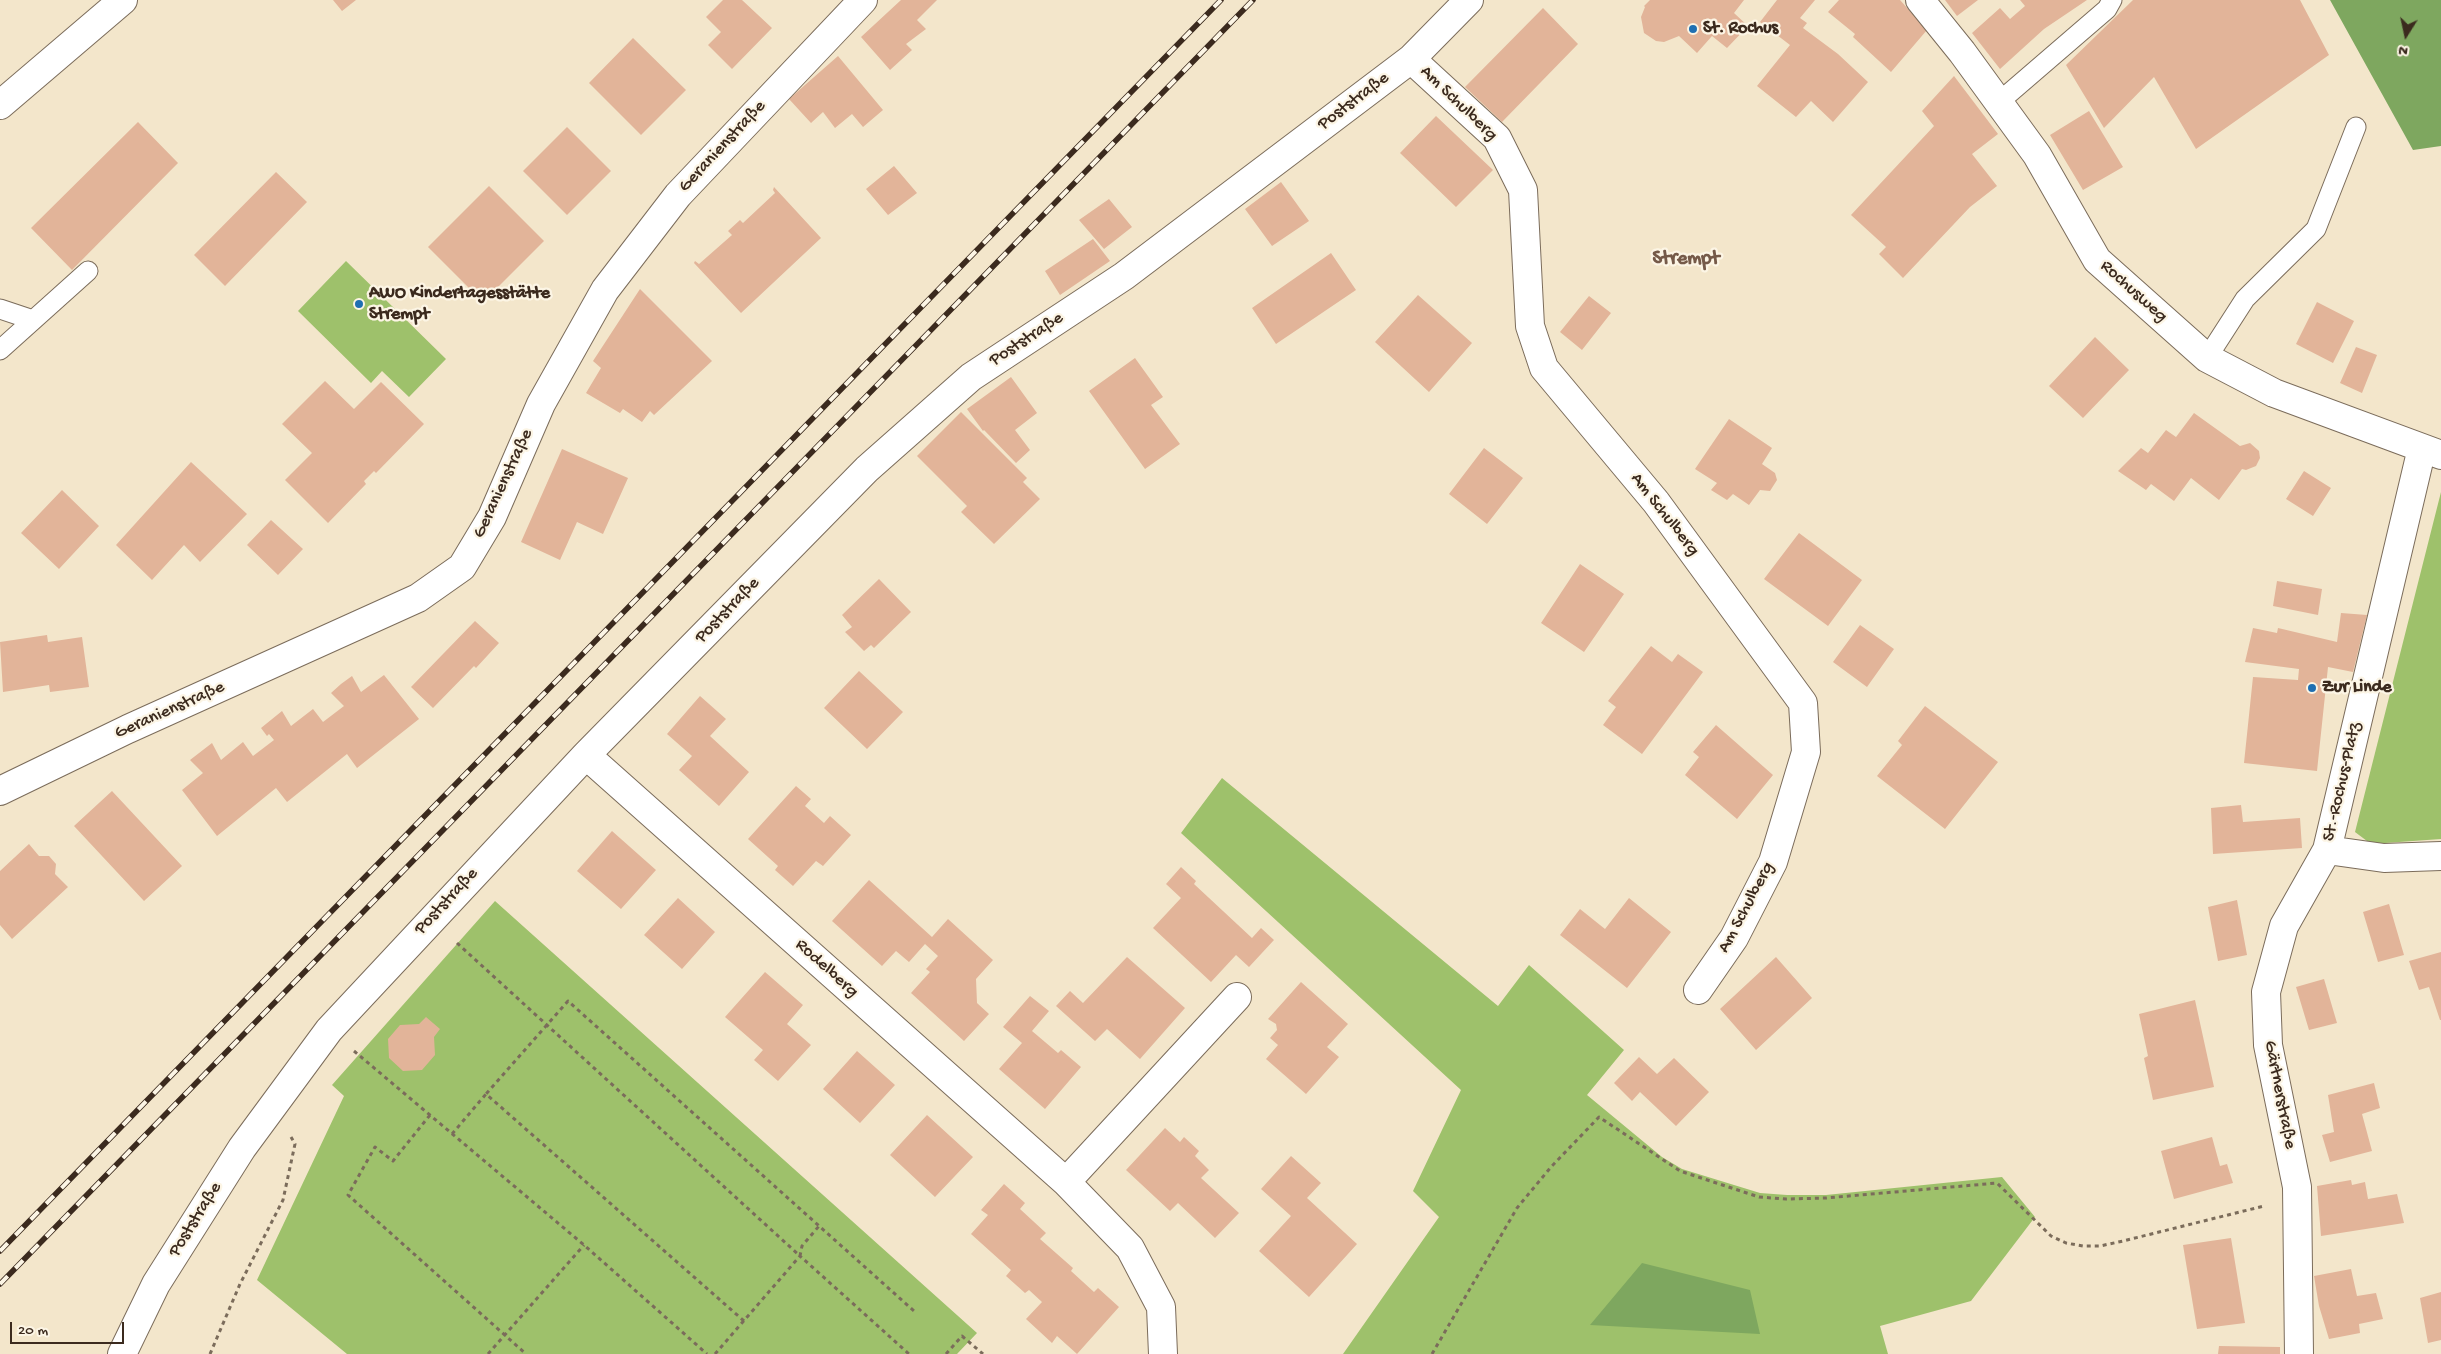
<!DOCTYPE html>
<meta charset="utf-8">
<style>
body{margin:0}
#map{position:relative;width:2441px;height:1354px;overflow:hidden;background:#f3e6cb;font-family:"Gochi Hand",sans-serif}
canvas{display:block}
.north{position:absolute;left:2381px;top:10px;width:50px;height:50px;-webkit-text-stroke:4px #fcf5e5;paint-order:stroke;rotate:190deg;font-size:14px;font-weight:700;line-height:20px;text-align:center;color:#3b2a1e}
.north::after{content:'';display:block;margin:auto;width:18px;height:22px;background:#3b2a1e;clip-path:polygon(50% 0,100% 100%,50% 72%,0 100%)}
.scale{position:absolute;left:10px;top:1322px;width:114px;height:22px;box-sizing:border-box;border:2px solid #3b2a1e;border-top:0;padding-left:6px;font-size:15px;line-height:18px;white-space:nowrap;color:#3b2a1e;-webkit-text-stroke:4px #fcf5e5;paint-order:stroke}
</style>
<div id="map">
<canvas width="2441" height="1354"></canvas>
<div class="north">N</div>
<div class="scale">20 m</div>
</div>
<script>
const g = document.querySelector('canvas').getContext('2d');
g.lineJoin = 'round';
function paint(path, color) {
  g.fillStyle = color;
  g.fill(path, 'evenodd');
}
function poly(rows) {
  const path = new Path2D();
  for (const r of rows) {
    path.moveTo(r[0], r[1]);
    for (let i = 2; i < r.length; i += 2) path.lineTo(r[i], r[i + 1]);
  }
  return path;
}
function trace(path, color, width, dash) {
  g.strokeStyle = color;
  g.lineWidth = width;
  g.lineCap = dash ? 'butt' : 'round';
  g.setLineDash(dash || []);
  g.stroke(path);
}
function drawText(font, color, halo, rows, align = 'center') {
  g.font = font + ' "Gochi Hand",sans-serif';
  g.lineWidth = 4.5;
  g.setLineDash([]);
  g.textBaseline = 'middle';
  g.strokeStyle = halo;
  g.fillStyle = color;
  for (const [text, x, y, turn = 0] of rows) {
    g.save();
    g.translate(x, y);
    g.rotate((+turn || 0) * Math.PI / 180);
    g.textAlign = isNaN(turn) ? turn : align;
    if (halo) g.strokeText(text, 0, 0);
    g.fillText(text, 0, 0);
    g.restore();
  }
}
paint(poly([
 [346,261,446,359,409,397,382,371,371,383,298,311],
 [2441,492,2441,839,2371,844,2355,832],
 [1222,778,1498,1006,1529,965,1624,1050,1587,1095,1662,1157,1682,1169,1760,1193,1787,1195,1826,1195,2002,1177,2035,1217,1971,1301,1880,1326,1888,1354,1343,1354,1439,1217,1413,1191,1461,1090,1181,833],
 [495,901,977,1333,957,1354,347,1354,257,1280,344,1096,332,1085]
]), '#9ec16b');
paint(poly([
 [2330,0,2441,0,2441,146,2413,150],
 [1642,1263,1750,1290,1760,1334,1590,1325]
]), '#7ea75f');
paint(poly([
 [333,0,356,0,342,11],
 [723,0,742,0,772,28,732,69,708,45,721,32,706,17],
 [901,0,937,0,917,20,926,29,906,44,912,50,890,70,861,37],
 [1650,0,1744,0,1734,13,1748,26,1727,48,1712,36,1697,53,1679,36,1664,42,1656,41,1644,33,1641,17,1645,7,1644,6],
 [1777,0,1815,0,1800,18,1807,23,1803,28,1838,54,1868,82,1833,122,1811,101,1796,117,1757,86,1790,45,1760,22],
 [1839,0,1900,0,1927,30,1891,72,1853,37,1855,34,1828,12],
 [1945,0,1978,0,1957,16],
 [2020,0,2087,0,2044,29,2000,69,1972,33,2000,8,2010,19,2025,6],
 [2133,0,2300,0,2329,55,2196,149,2154,77,2104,128,2066,65],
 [1543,8,1578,44,1502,122,1465,87],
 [633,38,686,90,641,135,589,83],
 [838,56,883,110,863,127,852,114,835,128,823,112,811,123,789,99],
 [1954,76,1998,134,1972,154,1997,186,1970,207,1903,278,1879,254,1886,247,1851,215,1934,126,1922,111],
 [2089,111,2123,167,2083,190,2050,135],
 [1436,116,1493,170,1456,207,1400,153],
 [138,122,178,163,72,270,31,228],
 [567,127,611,171,567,215,523,171],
 [894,166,917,193,888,215,866,189],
 [276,172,307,202,225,286,194,255],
 [1281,182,1309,221,1272,246,1245,209],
 [489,186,544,241,483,302,428,247],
 [774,187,821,238,741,313,694,263,695,261,699,264,732,235,728,231,740,220,743,223,775,193,773,190],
 [1109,199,1132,227,1104,249,1079,220],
 [1093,239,1110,261,1060,295,1045,271],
 [1331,253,1356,290,1276,344,1252,308],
 [640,289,712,361,654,415,650,411,642,422,623,409,620,413,586,393,601,368,593,361],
 [1418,295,1472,343,1429,392,1375,342],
 [1589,296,1611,313,1582,350,1560,332],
 [2317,302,2354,321,2333,363,2296,344],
 [2095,337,2129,370,2083,418,2049,386],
 [2356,347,2377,355,2362,393,2340,383],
 [1135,358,1163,397,1151,405,1180,444,1145,469,1089,391],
 [1011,377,1037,413,1015,430,1030,450,1016,463,984,430,983,431,967,409],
 [325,381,354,409,381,382,424,424,376,473,374,471,364,481,366,484,328,523,285,480,312,453,282,424],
 [961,412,1027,478,1023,482,1040,499,994,544,961,512,967,506,917,456],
 [2194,413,2240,446,2250,443,2259,451,2260,458,2256,466,2246,470,2242,469,2219,500,2191,478,2174,501,2151,484,2146,490,2118,471,2141,448,2148,453,2166,430,2176,437],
 [1729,419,1772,448,1762,464,1775,473,1777,480,1770,491,1760,490,1749,505,1733,494,1727,500,1711,490,1717,483,1695,469],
 [1484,448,1523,478,1487,524,1449,494],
 [562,449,628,478,603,534,577,522,560,560,521,542],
 [191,462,247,514,200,562,184,545,152,580,116,545],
 [2304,471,2331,488,2313,516,2286,499],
 [62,490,99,526,59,569,21,533],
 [271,520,303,549,278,575,247,545],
 [1799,533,1862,580,1828,626,1764,579],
 [1580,564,1624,594,1584,652,1541,623],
 [879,579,911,612,874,648,871,645,864,651,845,632,852,627,842,615],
 [2277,581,2322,589,2318,615,2273,606],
 [2341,613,2367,615,2353,672,2328,667,2317,771,2244,763,2253,677,2298,680,2299,669,2245,662,2253,628,2277,633,2278,628,2337,642],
 [475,621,499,643,476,668,474,666,433,708,411,687],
 [1860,625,1894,649,1867,687,1833,662],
 [47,635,48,642,82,637,89,687,50,692,49,685,3,692,0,642],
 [1651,646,1672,662,1678,654,1703,672,1642,754,1603,725,1616,707,1608,701],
 [859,671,903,712,867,749,824,708],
 [384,675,419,719,357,768,347,754,287,802,276,788,217,836,182,790,203,773,190,760,212,743,221,760,243,742,253,756,274,740,269,734,267,736,261,728,282,711,291,726,313,709,323,722,344,706,331,693,341,684,352,676,361,692],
 [700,696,726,719,710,736,749,772,719,806,679,770,692,756,667,734],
 [1925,706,1998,762,1945,829,1877,776,1902,745,1898,741],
 [1716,725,1773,775,1737,819,1685,775,1699,757,1693,752],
 [796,786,811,799,805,806,824,823,830,816,851,835,823,866,816,861,793,886,775,870,778,866,748,839],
 [112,791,182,866,144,901,74,826],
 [2241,805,2243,822,2300,818,2302,848,2213,854,2211,808],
 [612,831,656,870,621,909,577,871],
 [29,844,39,856,49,856,56,864,55,874,68,887,12,939,0,925,0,871],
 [1181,867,1196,881,1194,884,1252,938,1261,928,1274,940,1249,967,1236,955,1211,982,1153,928,1181,898,1166,884],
 [869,880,932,937,948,919,993,960,976,979,977,1003,989,1014,964,1041,911,993,930,972,926,969,938,956,925,944,909,962,896,951,882,966,832,921],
 [678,898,715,932,682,969,644,935],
 [1629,898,1671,932,1627,988,1560,935,1580,909,1605,929],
 [2237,900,2247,955,2218,961,2208,907],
 [2389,904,2404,955,2378,962,2363,912],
 [2441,952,2441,1020,2440,1020,2429,987,2419,990,2409,961],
 [1127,957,1185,1008,1140,1059,1107,1029,1095,1041,1056,1006,1070,991,1083,1003],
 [1776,957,1812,998,1756,1050,1720,1009],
 [765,972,803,1005,787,1024,811,1045,778,1081,754,1060,763,1050,725,1017],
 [2324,979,2337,1023,2309,1030,2296,987],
 [1301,982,1348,1024,1327,1047,1339,1057,1306,1094,1266,1059,1278,1045,1270,1038,1277,1030,1276,1024,1268,1019],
 [1030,996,1049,1011,1032,1031,1058,1053,1061,1050,1081,1067,1045,1109,999,1069,1022,1043,1003,1027],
 [2195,1000,2214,1087,2153,1100,2144,1058,2148,1056,2139,1014],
 [426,1017,440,1029,434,1037,435,1055,422,1070,403,1071,389,1058,388,1039,400,1025,419,1024],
 [857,1051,895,1085,860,1123,823,1089],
 [1639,1057,1657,1074,1674,1058,1709,1092,1676,1126,1640,1092,1632,1101,1614,1083],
 [2374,1083,2380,1108,2362,1114,2372,1151,2330,1162,2322,1135,2334,1132,2328,1095],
 [927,1115,973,1157,935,1197,890,1155],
 [1165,1128,1180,1142,1184,1137,1199,1151,1195,1156,1209,1170,1201,1178,1239,1213,1215,1238,1178,1203,1170,1211,1126,1170],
 [2212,1137,2220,1166,2227,1164,2233,1183,2174,1199,2161,1151],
 [1291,1156,1321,1183,1307,1198,1357,1244,1309,1297,1259,1251,1291,1216,1261,1189],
 [2351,1180,2352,1185,2365,1182,2368,1199,2397,1194,2404,1223,2321,1236,2317,1186],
 [1004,1184,1025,1203,1020,1209,1046,1233,1040,1239,1073,1268,1071,1271,1094,1292,1098,1288,1119,1307,1077,1354,1057,1336,1052,1343,1026,1319,1042,1302,1029,1290,1025,1293,1006,1276,1011,1270,971,1234,988,1215,981,1210],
 [2231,1238,2245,1323,2197,1329,2183,1245],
 [2351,1269,2357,1296,2376,1293,2383,1319,2359,1324,2360,1333,2329,1339,2319,1306,2314,1276],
 [2441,1292,2441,1340,2428,1343,2420,1298],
 [2219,1346,2280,1347,2280,1354,2218,1354]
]), '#e2b499');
const service = poly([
 [1999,102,2107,9,2112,0],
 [0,309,33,320],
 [0,350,88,271],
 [2207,358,2245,299,2316,229,2356,127]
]);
const minor = poly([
 [1920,0,1962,52,2037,155,2097,260,2207,358,2274,393,2441,455],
 [1411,59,1497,138,1523,190,1530,326,1544,368,1656,502,1803,703,1806,752,1773,862,1734,938,1698,990],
 [0,105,123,0],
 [586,755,1066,1182,1130,1248,1161,1307,1163,1354],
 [0,791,128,729,418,598,462,567,492,517,541,404,605,290,678,195,863,0],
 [2327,850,2384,858,2441,856],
 [1066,1182,1237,997],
 [122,1354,156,1284,242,1148,329,1030,586,755,867,469,971,377,1124,276,1411,59,1469,0],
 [2299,1354,2297,1187,2268,1045,2266,992,2284,926,2327,850,2422,448]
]);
trace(service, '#7b6c5b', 21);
trace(minor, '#7b6c5b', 30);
trace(poly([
 [457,943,800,1256,802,1246,819,1226],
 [354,1051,584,1245,707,1354],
 [430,1115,393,1161,375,1147,348,1195,526,1354],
 [452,1134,486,1094],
 [744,1321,486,1094,568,1001,914,1311],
 [210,1354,240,1284,283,1200,295,1144,291,1137],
 [488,1354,584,1245],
 [715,1354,800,1256,909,1354],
 [946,1354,962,1336,983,1354],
 [1432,1354,1517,1208,1551,1167,1599,1117,1680,1171,1759,1197,1786,1199,1826,1198,1997,1183,2051,1236,2066,1243,2083,1246,2100,1246,2123,1241,2264,1206]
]), '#7b6c5b', 3, [4, 4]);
trace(service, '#fff', 19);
trace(minor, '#fff', 28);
const rail = poly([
 [0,1251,1221,0],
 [0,1284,1253,0]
]);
trace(rail, '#3b2a1e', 5.5);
trace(rail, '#fcf5e5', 4, [11]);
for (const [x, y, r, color] of [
 [1693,29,5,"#1f6fb2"],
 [359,304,5,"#1f6fb2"],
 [2312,688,5,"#1f6fb2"]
]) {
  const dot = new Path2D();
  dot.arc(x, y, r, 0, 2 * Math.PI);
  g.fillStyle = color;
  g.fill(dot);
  trace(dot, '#fcf5e5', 2);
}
drawText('bold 18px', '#3b2a1e', '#fcf5e5', [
 ["St. Rochus",1703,29],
 ["AWO Kindertagesstätte",369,294],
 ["Strempt",369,315],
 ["Zur Linde",2322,688]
], 'left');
drawText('18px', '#3b2a1e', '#fcf5e5', [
 ["Poststraße",1354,102,-37],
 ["Am Schulberg",1458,104,44],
 ["Geranienstraße",723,147,-47],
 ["Rochusweg",2133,292,42],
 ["Poststraße",1027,340,-33],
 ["Geranienstraße",504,484,-65],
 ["Am Schulberg",1664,515,52],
 ["Poststraße",728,611,-46],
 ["Geranienstraße",170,711,-24],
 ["St.-Rochus-Platz",2343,782,-77],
 ["Poststraße",447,902,-47],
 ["Am Schulberg",1747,908,-62],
 ["Rodelberg",826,969,42],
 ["Gärtnerstraße",2279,1095,79],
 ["Poststraße",196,1220,-58]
]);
drawText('bold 20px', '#755a49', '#fcf5e5', [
 ["Strempt",1686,260]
]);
</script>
